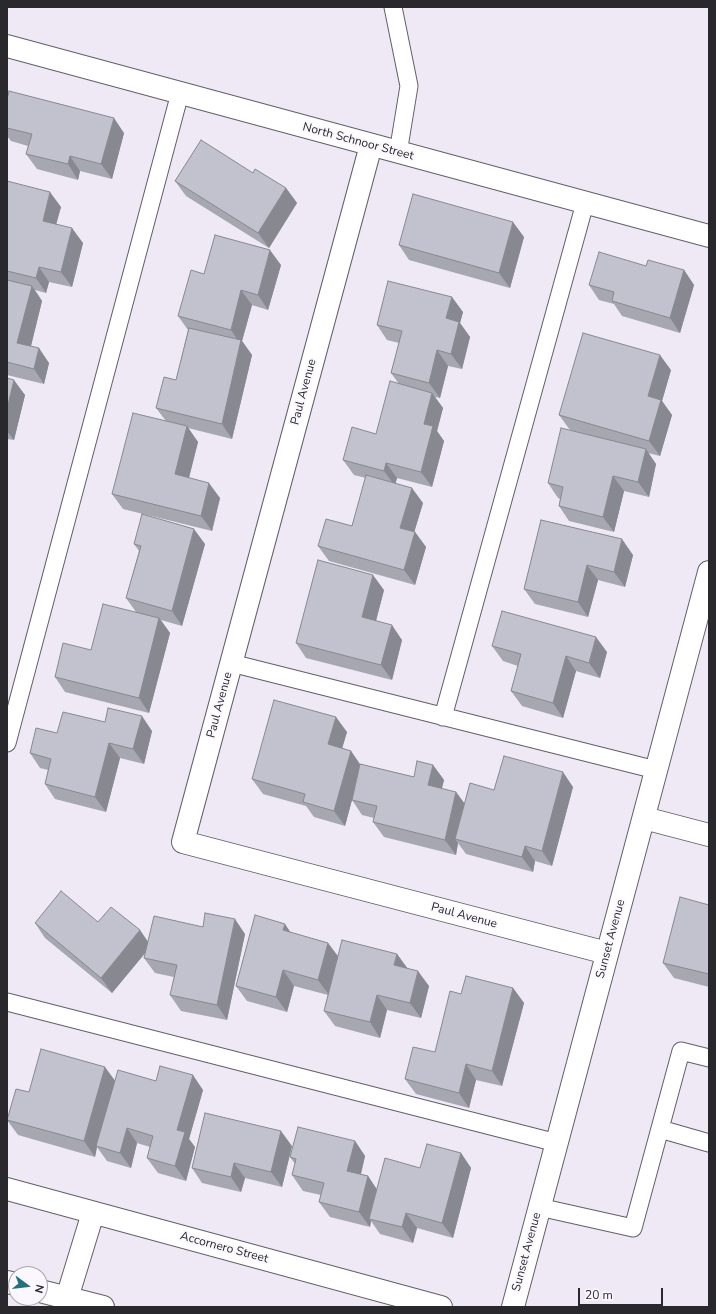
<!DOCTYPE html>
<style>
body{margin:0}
#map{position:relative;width:716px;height:1314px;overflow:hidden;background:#eee9f5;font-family:"Nunito Sans",sans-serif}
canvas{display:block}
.frame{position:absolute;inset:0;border:8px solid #29282c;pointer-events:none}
.north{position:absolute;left:8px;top:1266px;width:40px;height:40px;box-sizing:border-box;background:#faf8fe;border:1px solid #a6a5aa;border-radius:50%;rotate:105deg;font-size:11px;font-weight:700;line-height:16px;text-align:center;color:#29282c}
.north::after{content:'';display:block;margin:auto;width:14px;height:18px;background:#276f7b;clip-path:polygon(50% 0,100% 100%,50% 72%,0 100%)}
.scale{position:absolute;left:578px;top:1288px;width:85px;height:18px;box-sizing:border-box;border:2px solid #29282c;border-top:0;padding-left:5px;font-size:12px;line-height:14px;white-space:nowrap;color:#29282c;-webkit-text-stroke:3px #faf8fe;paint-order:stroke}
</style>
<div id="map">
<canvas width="716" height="1314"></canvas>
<div class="frame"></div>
<div class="north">N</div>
<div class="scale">20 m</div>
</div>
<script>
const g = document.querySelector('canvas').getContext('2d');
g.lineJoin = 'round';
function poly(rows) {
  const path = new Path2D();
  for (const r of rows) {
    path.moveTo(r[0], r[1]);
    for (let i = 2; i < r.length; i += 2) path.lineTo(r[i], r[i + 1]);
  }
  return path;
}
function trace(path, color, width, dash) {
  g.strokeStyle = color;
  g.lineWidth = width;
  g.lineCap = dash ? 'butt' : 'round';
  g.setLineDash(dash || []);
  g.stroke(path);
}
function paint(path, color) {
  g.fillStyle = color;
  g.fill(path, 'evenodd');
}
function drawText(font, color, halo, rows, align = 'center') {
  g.font = font + ' "Nunito Sans",sans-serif';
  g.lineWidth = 4;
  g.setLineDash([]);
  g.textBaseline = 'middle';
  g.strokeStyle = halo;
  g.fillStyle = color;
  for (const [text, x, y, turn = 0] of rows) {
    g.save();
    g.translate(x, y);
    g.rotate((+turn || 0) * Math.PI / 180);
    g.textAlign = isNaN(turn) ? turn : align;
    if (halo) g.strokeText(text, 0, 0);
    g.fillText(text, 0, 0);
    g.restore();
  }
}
const lane = poly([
 [393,7,409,86,398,153],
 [231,663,656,770],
 [443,717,585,203],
 [7,743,180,93],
 [7,1002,557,1143],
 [660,1129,709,1143],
 [539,1207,633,1228,681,1051,709,1058]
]);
const street = poly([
 [371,145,183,842,607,953],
 [644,818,709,835],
 [7,1189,441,1307],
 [7,1282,16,1284],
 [40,1291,103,1307],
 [67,1298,93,1213]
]);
const secondary = poly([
 [7,46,709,236],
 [513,1307,709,572]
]);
trace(lane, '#635f69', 19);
trace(street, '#635f69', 24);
trace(secondary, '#635f69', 24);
trace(lane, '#fff', 17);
trace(street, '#fff', 22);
trace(secondary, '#fff', 22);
paint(poly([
 [7,99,124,133,112,179,80,171,78,180,37,169,26,154,28,146,11,141,7,136],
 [253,173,286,188,297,203,269,248,186,196,175,181],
 [7,181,61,207,56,224,83,243,72,287,49,282,46,293,35,290,42,301,31,346,49,363,44,384,7,375],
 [524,237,510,288,409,260,399,245],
 [281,265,268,310,252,305,242,341,252,355,232,439,188,428,198,442,189,478,220,498,212,531,123,509,112,494,166,421,156,408,176,380,188,330,178,316,204,274],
 [646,266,684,270,694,285,680,333,622,316,614,304,599,300,589,285],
 [463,312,460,323,470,337,462,369,448,366,440,398,435,397,443,408,437,431,444,441,432,487,397,478,395,483,423,503,414,532,415,532,426,547,415,585,329,561,318,546,352,526,366,478,354,475,343,460,376,434,399,384,391,373,399,343,387,340,377,325],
 [671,370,662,401,672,415,660,456,648,453,656,464,649,497,624,491,614,532,569,521,559,506,560,499,558,498,548,483,578,432,570,430,559,415],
 [7,378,25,395,14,440,7,439],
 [541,520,633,555,625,587,598,580,588,617,535,604,524,589],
 [134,544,205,544,182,626,161,620,170,633,149,713,65,692,55,677,91,650,136,612,126,598,139,551],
 [384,590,376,621,402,640,392,680,306,658,296,643],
 [492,646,607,652,600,678,576,671,563,718,522,706,511,691,518,666,503,661],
 [105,722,152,731,144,764,120,758,106,812,55,799,45,784,48,770,40,768,30,753,57,733],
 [347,732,342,748,351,751,360,764,414,777,433,765,444,780,441,789,456,792,465,804,494,790,573,787,552,866,535,861,533,872,466,854,458,843,456,855,384,837,373,822,374,818,362,815,352,800,345,826,314,817,306,806,263,794,252,779],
 [709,905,709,987,674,978,663,963],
 [35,923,148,942,203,927,245,934,227,1020,181,1011,170,995,174,977,155,973,144,958,146,952,112,993,45,938],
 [291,933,328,943,338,956,397,954,407,968,429,986,421,1018,387,1010,380,1038,335,1026,324,1011,328,995,294,986,287,1012,247,1001,236,986],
 [513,988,524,1003,502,1086,476,1080,469,1108,416,1094,405,1079,435,1052,461,994],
 [115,1080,156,1081,203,1090,189,1139,195,1147,186,1181,158,1173,147,1158,150,1147,137,1143,131,1168,107,1161,97,1147,95,1157,18,1135,7,1120,29,1092],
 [355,1141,365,1156,361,1174,368,1176,377,1190,420,1168,461,1153,471,1168,453,1238,417,1228,413,1243,380,1234,371,1221,370,1227,330,1217,319,1202,321,1195,303,1191,292,1175,295,1164,290,1157],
 [292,1146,282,1187,245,1178,241,1192,202,1183,192,1168]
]), '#a6a7b0');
paint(poly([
 [114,118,124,133,112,179,101,164],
 [70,156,80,171,78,180,68,164],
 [286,188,297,203,269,248,258,233],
 [50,192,61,207,53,236,43,221],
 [513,222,524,237,510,288,499,273],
 [72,228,83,243,72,287,61,272],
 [270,250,281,265,268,310,258,295],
 [39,267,49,282,46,293,36,278],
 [684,270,694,285,680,333,670,318],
 [32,286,42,301,28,358,17,343],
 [241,290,252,305,242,341,252,355,232,439,222,424,240,344,231,330],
 [452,297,463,312,460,323,470,337,462,369,451,354,446,318],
 [39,348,49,363,44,384,34,369],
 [437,350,448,366,440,398,429,383],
 [660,355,671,370,662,401,672,415,660,456,649,441,648,396],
 [14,380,25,395,14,440,7,431,7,409],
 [432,393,443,408,437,431,444,441,432,487,421,472,424,424],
 [187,426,198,442,186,489,175,474],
 [646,449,656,464,649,497,638,482],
 [386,463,397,478,395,486,384,471],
 [613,476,624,491,614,532,603,517],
 [209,483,220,498,212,531,201,516],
 [412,488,423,503,411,543,400,528],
 [194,529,205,544,182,626,172,611],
 [415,532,426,547,415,585,404,570],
 [622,539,633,555,625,587,614,572],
 [587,565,598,580,588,617,578,602],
 [373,575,384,590,373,632,362,617],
 [159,618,170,633,149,713,139,698],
 [392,625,402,640,392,680,381,665],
 [596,637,607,652,600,678,589,663],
 [566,656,576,671,563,718,553,703],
 [142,716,152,731,144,764,133,749],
 [336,717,347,732,339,759,328,744],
 [109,743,120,758,106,812,95,797],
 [351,751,361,766,345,826,334,811],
 [433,765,444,780,439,801,428,785],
 [563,772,573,787,552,866,542,851],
 [456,792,467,807,455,839,458,843,456,855,445,840],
 [525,846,535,861,533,872,522,857],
 [235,919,245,934,227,1020,217,1005],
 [285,924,295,939,283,930],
 [140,930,151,946,112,993,101,978],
 [328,943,339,958,329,995,318,980],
 [397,954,408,969,394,965],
 [283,970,294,986,287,1012,276,997],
 [418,971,429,986,421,1018,410,1003],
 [513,988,524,1003,502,1086,492,1071],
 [377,995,387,1010,380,1038,370,1022],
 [466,1064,476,1080,469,1108,459,1093],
 [105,1067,116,1082,96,1146,97,1147,95,1157,84,1141],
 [193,1075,203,1090,189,1139,195,1147,186,1181,175,1166,177,1130],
 [127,1128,137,1143,131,1168,120,1153],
 [281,1131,292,1146,282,1187,271,1172],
 [355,1141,365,1156,358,1186,347,1171],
 [461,1153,471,1168,453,1238,442,1223],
 [234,1163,245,1178,241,1192,231,1177],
 [368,1176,378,1191,369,1219,371,1221,370,1227,359,1212],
 [406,1213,417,1228,413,1243,402,1227]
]), '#878890');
const building = poly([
 [9,91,114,118,101,164,70,156,68,164,26,154,32,134,7,128,7,99,9,91],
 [201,140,253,173,255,169,286,188,258,233,175,181,201,140],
 [7,181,50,192,43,221,72,228,61,272,39,267,36,278,7,271,7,181],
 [413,194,513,222,499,273,399,245,413,194],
 [215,235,270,250,258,295,241,290,231,330,178,316,191,270,204,274,215,235],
 [599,252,646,266,648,260,684,270,670,318,612,301,614,292,589,285,599,252],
 [7,280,32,286,17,343,39,348,34,369,7,362,7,280],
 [388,281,452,297,446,318,459,322,451,354,437,350,429,383,391,373,402,331,377,325,388,281],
 [189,328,241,340,222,424,156,408,164,377,176,380,189,328],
 [583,333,660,355,648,396,661,400,649,441,559,415,583,333],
 [7,378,14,380,7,409,7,378],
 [390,381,432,393,424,424,433,426,421,472,386,463,384,471,343,460,352,427,376,434,390,381],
 [133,413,187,426,175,474,209,483,201,516,112,494,133,413],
 [561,428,646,449,638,482,613,476,603,517,559,506,563,487,548,483,561,428],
 [366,475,412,488,400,528,415,532,404,570,318,546,326,519,352,526,366,475],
 [142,514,194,529,172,611,126,598,141,546,134,544,142,514],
 [541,520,622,539,614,572,587,565,578,602,524,589,541,520],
 [318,560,373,575,362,617,392,625,381,665,296,643,318,560],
 [103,604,159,618,139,698,55,677,63,643,91,650,103,604],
 [502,611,596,637,589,663,566,656,553,703,511,691,521,654,492,646,502,611],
 [274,700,336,717,328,744,351,751,334,811,303,802,305,794,252,779,274,700],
 [108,708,142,716,133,749,109,743,95,797,45,784,51,759,30,753,36,728,57,733,63,712,105,722,108,708],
 [504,756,563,772,542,851,525,846,522,857,455,839,470,783,494,790,504,756],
 [417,761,433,765,428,785,456,792,445,840,373,822,377,806,352,800,360,764,414,777,417,761],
 [61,891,98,922,111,907,140,930,101,978,35,923,61,891],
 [680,897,709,905,709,974,663,963,680,897],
 [205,913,235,919,217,1005,170,995,177,965,144,958,154,916,203,927,205,913],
 [255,915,285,924,283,930,328,943,318,980,283,970,276,997,236,986,255,915],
 [342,940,397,954,394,965,418,971,410,1003,377,995,370,1022,324,1011,342,940],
 [466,976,513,988,492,1071,466,1064,459,1093,405,1079,413,1047,435,1052,450,991,461,994,466,976],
 [41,1049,105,1067,84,1141,7,1120,16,1089,29,1092,41,1049],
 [160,1066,193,1075,177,1130,185,1132,175,1166,147,1158,153,1136,127,1128,120,1153,96,1146,118,1070,156,1081,160,1066],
 [205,1113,281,1131,271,1172,234,1163,231,1177,192,1168,205,1113],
 [298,1127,355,1141,347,1171,368,1176,359,1212,319,1202,324,1183,292,1175,296,1159,290,1157,298,1127],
 [427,1144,461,1153,442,1223,406,1213,402,1227,369,1219,385,1158,420,1168,427,1144]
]);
paint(building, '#c1c2cd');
trace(building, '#878890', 1);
drawText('12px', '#29282c', '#faf8fe', [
 ["North Schnoor Street",358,142,15],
 ["Paul Avenue",304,392,-75],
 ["Paul Avenue",220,705,-75],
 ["Paul Avenue",464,916,15],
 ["Sunset Avenue",611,939,-75],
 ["Accornero Street",224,1248,15],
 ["Sunset Avenue",527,1252,-75]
]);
</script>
